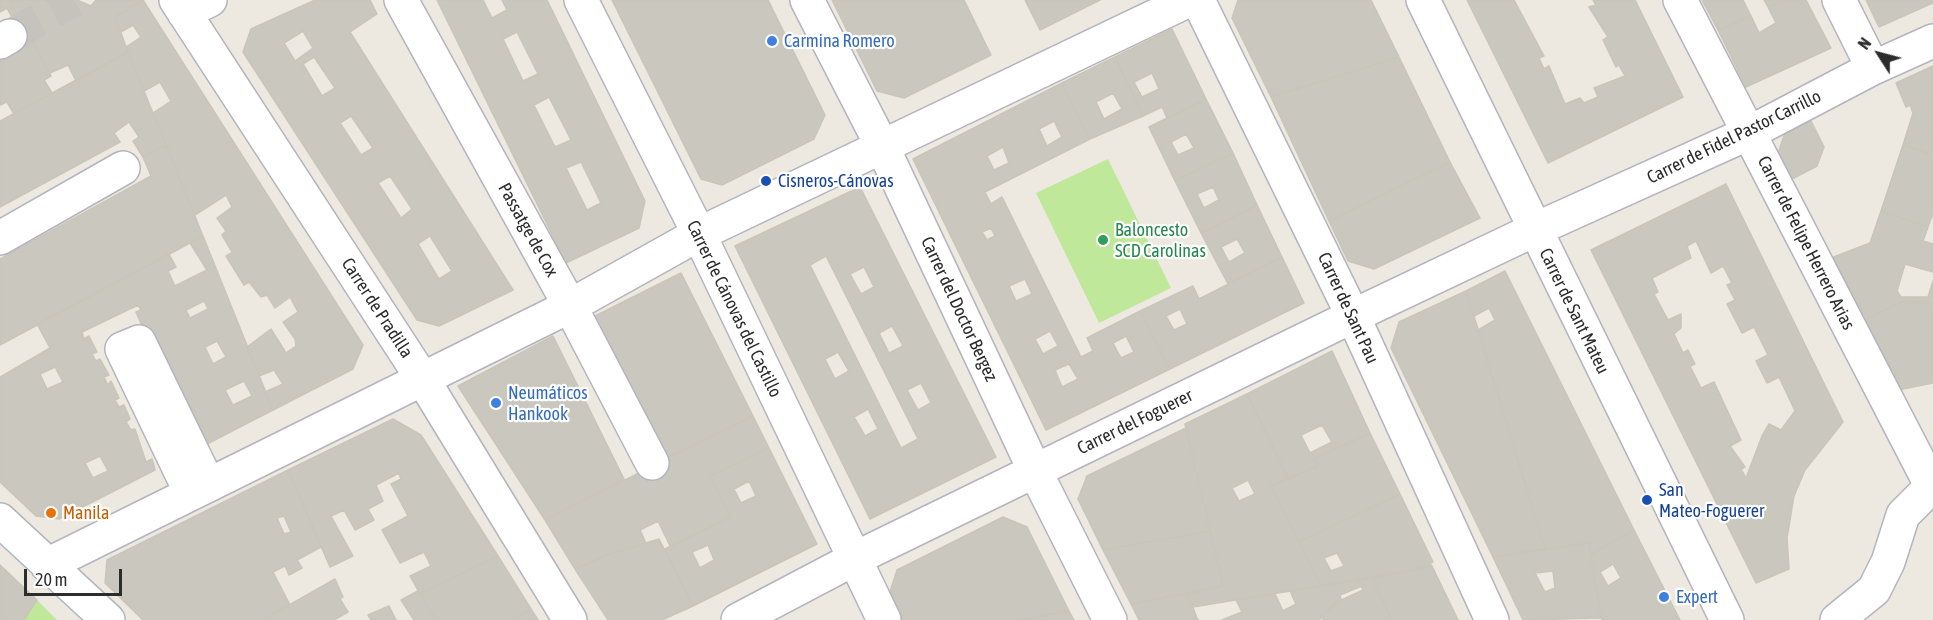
<!DOCTYPE html>
<meta charset="utf-8">
<style>
body{margin:0}
#map{position:relative;width:1933px;height:620px;overflow:hidden;background:#ede9e0;font-family:"Asap Condensed",sans-serif}
canvas{display:block}
.north{position:absolute;left:1849px;top:24px;width:60px;height:60px;-webkit-text-stroke:4px #fff;paint-order:stroke;rotate:306deg;font-size:16px;font-weight:700;line-height:24px;text-align:center;color:#2c2c2c}
.north::after{content:'';display:block;margin:auto;width:21px;height:27px;background:#2c2c2c;clip-path:polygon(50% 0,100% 100%,50% 72%,0 100%)}
.scale{position:absolute;left:24px;top:569px;width:98px;height:27px;box-sizing:border-box;border:3px solid #2c2c2c;border-top:0;padding-left:8px;font-size:18px;line-height:21px;white-space:nowrap;color:#2c2c2c;-webkit-text-stroke:4px #fff;paint-order:stroke}
</style>
<div id="map">
<canvas width="1933" height="620"></canvas>
<div class="north">N</div>
<div class="scale">20 m</div>
</div>
<script>
const g = document.querySelector('canvas').getContext('2d');
g.lineJoin = 'round';
function paint(path, color) {
  g.fillStyle = color;
  g.fill(path, 'evenodd');
}
function poly(rows) {
  const path = new Path2D();
  for (const r of rows) {
    path.moveTo(r[0], r[1]);
    for (let i = 2; i < r.length; i += 2) path.lineTo(r[i], r[i + 1]);
  }
  return path;
}
function trace(path, color, width, dash) {
  g.strokeStyle = color;
  g.lineWidth = width;
  g.lineCap = dash ? 'butt' : 'round';
  g.setLineDash(dash || []);
  g.stroke(path);
}
function drawText(font, color, halo, rows, align = 'center') {
  g.font = font + ' "Asap Condensed",sans-serif';
  g.lineWidth = 4.5;
  g.setLineDash([]);
  g.textBaseline = 'middle';
  g.strokeStyle = halo;
  g.fillStyle = color;
  for (const [text, x, y, turn = 0] of rows) {
    g.save();
    g.translate(x, y);
    g.rotate((+turn || 0) * Math.PI / 180);
    g.textAlign = isNaN(turn) ? turn : align;
    if (halo) g.strokeText(text, 0, 0);
    g.fillText(text, 0, 0);
    g.restore();
  }
}
paint(poly([
 [1108,159,1171,288,1099,323,1036,193],
 [37,600,57,620,24,620]
]), '#c0e89b');
const building = poly([
 [0,0,9,0,51,76,44,80,52,93,14,114,7,102,0,105,0,60,27,46,7,8,0,12,0,0],
 [9,0,77,0,91,6,96,0,143,0,115,17,128,52,76,81,68,65,50,73,9,0],
 [143,0,363,345,353,369,273,410,265,392,283,384,274,370,259,376,247,347,271,329,286,353,296,346,295,339,283,322,298,312,290,297,275,308,267,295,261,297,249,282,244,285,226,256,232,252,222,235,226,231,217,218,232,207,226,195,195,215,153,113,171,101,160,82,144,91,126,47,141,37,133,25,121,32,115,17,143,0],
 [315,0,370,0,377,14,350,32,513,290,439,326,417,320,243,52,251,29,315,0],
 [303,31,313,48,295,61,284,43,303,31],
 [314,57,335,88,322,96,303,64,314,57],
 [351,116,373,148,361,155,340,123,351,116],
 [390,176,412,209,401,218,378,183,390,176],
 [430,236,452,271,439,279,418,244,430,236],
 [437,0,483,0,492,18,507,10,502,0,547,0,645,201,639,228,566,263,437,0],
 [517,32,538,74,523,81,503,39,517,32],
 [549,97,571,140,555,147,534,105,549,97],
 [581,162,601,203,587,210,566,168,581,162],
 [612,0,768,0,825,115,814,139,722,185,701,179,612,0],
 [832,0,964,0,991,55,904,98,877,91,832,0],
 [1025,0,1100,0,1040,30,1025,0],
 [1238,0,1371,0,1399,57,1271,97,1232,18,1238,0],
 [1467,0,1514,0,1544,56,1539,58,1544,69,1549,66,1565,104,1580,98,1584,103,1598,97,1594,88,1625,76,1619,65,1616,67,1603,40,1608,37,1589,7,1596,5,1593,0,1635,0,1683,97,1548,163,1467,0],
 [1702,0,1743,0,1751,16,1718,30,1702,0],
 [1764,0,1785,0,1768,7,1764,0],
 [1785,0,1806,0,1831,48,1746,87,1718,30,1751,16,1759,33,1776,23,1768,7,1785,0],
 [1866,0,1933,0,1933,3,1879,27,1866,0],
 [1172,29,1206,99,1167,118,1162,107,1143,116,1115,57,1172,29],
 [1152,73,1159,89,1142,97,1134,82,1152,73],
 [128,52,166,145,143,157,133,141,139,137,129,122,114,133,120,142,0,207,0,121,128,52],
 [1115,57,1143,116,1090,139,1062,83,1115,57],
 [1113,93,1122,109,1104,119,1096,102,1113,93],
 [1399,57,1450,162,1329,221,1271,97,1399,57],
 [1933,66,1933,155,1903,145,1913,113,1910,105,1906,107,1896,83,1933,66],
 [1062,83,1090,139,985,192,991,204,1002,197,1081,357,1093,351,1087,338,1140,311,1170,369,1046,430,913,159,1062,83],
 [1054,121,1062,137,1047,146,1039,129,1054,121],
 [1003,147,1009,163,994,170,987,156,1003,147],
 [991,228,995,236,987,240,982,232,991,228],
 [1025,279,1032,294,1016,301,1009,286,1025,279],
 [1050,331,1058,346,1043,354,1035,339,1050,331],
 [1126,336,1134,352,1121,358,1113,343,1126,336],
 [1069,364,1078,379,1062,387,1055,370,1069,364],
 [1206,99,1233,153,1175,181,1149,127,1206,99],
 [1186,134,1194,148,1178,155,1171,142,1186,134],
 [1811,121,1824,147,1817,166,1792,179,1778,153,1785,133,1811,121],
 [166,145,203,236,0,345,0,259,151,176,143,157,166,145],
 [1903,145,1933,155,1933,213,1928,227,1881,211,1903,145],
 [1233,153,1257,205,1201,233,1175,181,1233,153],
 [1213,187,1219,200,1204,208,1197,194,1213,187],
 [1450,162,1480,218,1374,269,1348,261,1329,221,1450,162],
 [1726,184,1843,422,1805,470,1794,496,1787,538,1789,569,1756,583,1591,250,1726,184],
 [1696,241,1711,273,1723,266,1732,283,1727,285,1735,300,1727,304,1742,333,1754,327,1768,355,1756,361,1767,383,1779,377,1795,411,1781,430,1769,424,1762,436,1746,478,1741,469,1745,467,1730,446,1741,440,1714,382,1701,388,1690,366,1695,364,1688,350,1683,353,1674,334,1681,328,1681,314,1668,320,1654,294,1658,292,1652,278,1691,258,1687,246,1696,241],
 [860,187,996,457,870,519,735,246,860,187],
 [826,256,918,439,901,448,810,265,826,256],
 [864,267,874,287,861,294,850,274,864,267],
 [892,326,903,346,889,353,879,333,892,326],
 [838,352,849,371,835,379,825,359,838,352],
 [921,383,931,403,918,410,907,390,921,383],
 [868,409,878,429,865,436,854,417,868,409],
 [1257,205,1282,257,1228,284,1201,233,1257,205],
 [1237,239,1245,253,1229,262,1221,247,1237,239],
 [1881,211,1928,227,1923,241,1933,244,1933,272,1905,264,1897,291,1901,297,1928,297,1933,281,1933,304,1903,301,1863,321,1831,258,1870,243,1881,211],
 [203,236,273,410,203,446,198,435,202,433,196,419,191,421,183,406,188,403,184,396,179,398,171,381,175,379,173,372,167,375,149,325,143,328,136,312,141,310,138,305,82,332,84,339,89,336,97,352,92,354,96,361,100,359,109,375,104,377,108,385,111,381,119,398,115,400,119,407,124,405,130,419,126,422,131,430,135,429,146,462,152,459,155,470,59,519,36,516,0,482,0,377,50,348,37,324,169,254,176,267,168,271,175,286,207,270,190,243,203,236],
 [204,301,208,309,190,318,186,310,204,301],
 [217,341,226,357,213,364,205,347,217,341],
 [55,367,63,382,47,389,40,374,55,367],
 [244,381,252,396,233,405,225,390,244,381],
 [100,456,108,471,93,478,85,463,100,456],
 [1282,257,1304,303,1170,369,1140,311,1193,286,1199,299,1282,257],
 [1180,309,1187,324,1174,330,1166,316,1180,309],
 [1505,271,1634,530,1590,555,1588,543,1545,549,1478,330,1495,320,1489,308,1474,316,1466,291,1505,271],
 [681,273,753,416,660,461,589,319,681,273],
 [1466,291,1474,316,1545,549,1493,557,1391,348,1399,322,1466,291],
 [1903,301,1933,304,1933,383,1898,390,1863,321,1903,301],
 [553,336,624,479,545,520,458,386,553,336],
 [1332,351,1370,433,1314,459,1318,466,1288,478,1247,394,1332,351],
 [1322,425,1332,442,1310,453,1301,435,1322,425],
 [1247,394,1288,478,1271,486,1321,586,1193,607,1187,594,1223,586,1185,424,1247,394],
 [1248,480,1255,494,1239,501,1232,488,1248,480],
 [753,416,769,448,710,476,731,517,670,546,658,521,640,530,646,543,607,555,575,569,545,520,753,416],
 [393,419,421,435,498,556,420,594,410,576,431,566,424,552,400,563,382,530,408,516,391,484,401,479,399,473,376,485,383,501,368,509,374,520,355,530,344,510,331,516,353,556,330,567,288,470,393,419],
 [1186,428,1210,531,1103,550,1078,499,1087,476,1186,428],
 [1370,433,1400,494,1299,542,1271,486,1318,466,1314,459,1370,433],
 [769,448,817,544,693,606,665,549,731,517,710,476,769,448],
 [749,481,756,496,741,503,734,489,749,481],
 [708,545,714,560,700,568,692,552,708,545],
 [288,470,321,547,297,560,302,568,289,575,285,566,273,572,290,605,263,620,143,620,105,583,107,560,288,470],
 [284,516,291,532,284,534,277,518,284,516],
 [1400,494,1433,562,1430,564,1432,566,1321,586,1299,542,1400,494],
 [1337,553,1344,566,1331,571,1324,558,1337,553],
 [1003,517,1027,527,1069,611,1019,620,902,620,890,592,897,570,1003,517],
 [1634,530,1680,620,1602,620,1590,555,1634,530],
 [1613,564,1621,578,1608,586,1600,572,1613,564],
 [1210,531,1223,586,1131,604,1103,550,1210,531],
 [659,539,693,606,662,620,608,620,575,569,607,555,659,539],
 [1588,543,1601,618,1523,620,1493,557,1588,543],
 [1553,571,1555,588,1545,592,1535,573,1553,571],
 [498,556,531,609,511,620,436,620,420,594,498,556],
 [0,565,37,600,24,620,0,620,0,565],
 [1432,566,1458,620,1392,620,1372,578,1432,566],
 [1372,578,1392,620,1323,620,1321,616,1335,603,1363,590,1358,580,1372,578],
 [335,579,343,597,340,599,348,612,334,620,263,620,335,579],
 [1358,580,1362,586,1340,595,1341,600,1321,616,1320,620,1222,620,1242,612,1236,600,1275,594,1283,611,1296,604,1290,591,1358,580],
 [418,591,420,594,436,620,414,620,401,600,418,591],
 [1187,594,1198,620,1139,620,1131,604,1187,594],
 [389,606,396,620,371,620,368,615,389,606],
 [531,609,538,620,511,620,531,609],
 [1069,611,1074,620,1019,620,1069,611]
]);
paint(building, '#c9c7be');
trace(building, '#c9c5b9', 1.5);
trace(poly([
 [10,36,74,0]
]), '#c6c3bc', 33, [33, 16]);
const minor = poly([
 [176,0,422,378,570,620],
 [401,0,570,306,652,463],
 [581,0,699,234,884,620],
 [807,0,882,146,1035,471,1110,620],
 [1198,0,1353,316,1492,620],
 [1423,0,1727,620],
 [1680,0,1931,485],
 [1839,0,1873,68],
 [184,13,210,0],
 [0,42,10,36],
 [0,238,123,168],
 [191,493,122,349,139,342,208,484],
 [0,520,108,620],
 [47,565,570,306,699,234,1189,0],
 [738,620,854,559,1353,316,1534,230,1749,133,1873,68,1933,41],
 [1837,620,1874,590,1888,562,1903,515,1933,485]
]);
trace(minor, '#b3b4bf', 36);
trace(minor, '#fff', 33);
for (const [x, y, r, color] of [
 [772,41,6,"#3f7fe0"],
 [766,181,6,"#1a4fb4"],
 [1103,240,6,"#2e9e5b"],
 [496,403,6,"#3f7fe0"],
 [1647,500,6,"#1a4fb4"],
 [51,513,6,"#e8710a"],
 [1664,597,6,"#3f7fe0"]
]) {
  const dot = new Path2D();
  dot.arc(x, y, r, 0, 2 * Math.PI);
  g.fillStyle = color;
  g.fill(dot);
  trace(dot, '#fff', 2);
}
drawText('18px', '#366cbe', '#fff', [
 ["Carmina Romero",784,41],
 ["Neumáticos",508,393],
 ["Hankook",508,414],
 ["Expert",1676,597]
], 'left');
drawText('18px', '#2c2c2c', '#fff', [
 ["Carrer de Fidel Pastor Carrillo",1734,137,-26],
 ["Passatge de Cox",528,230,61],
 ["Carrer de Felipe Herrero Arias",1806,243,63],
 ["Carrer de Pradilla",377,308,57],
 ["Carrer de Sant Pau",1348,308,65],
 ["Carrer de Cánovas del Castillo",734,309,64],
 ["Carrer del Doctor Bergez",959,309,65],
 ["Carrer de Sant Mateu",1574,311,64],
 ["Carrer del Foguerer",1135,422,-26]
]);
drawText('18px', '#164399', '#fff', [
 ["Cisneros-Cánovas",778,181],
 ["San",1659,490],
 ["Mateo-Foguerer",1659,511]
], 'left');
drawText('18px', '#27864d', '#fff', [
 ["Baloncesto",1115,230],
 ["SCD Carolinas",1115,251]
], 'left');
drawText('18px', '#c56008', '#fff', [
 ["Manila",63,513]
], 'left');
</script>
